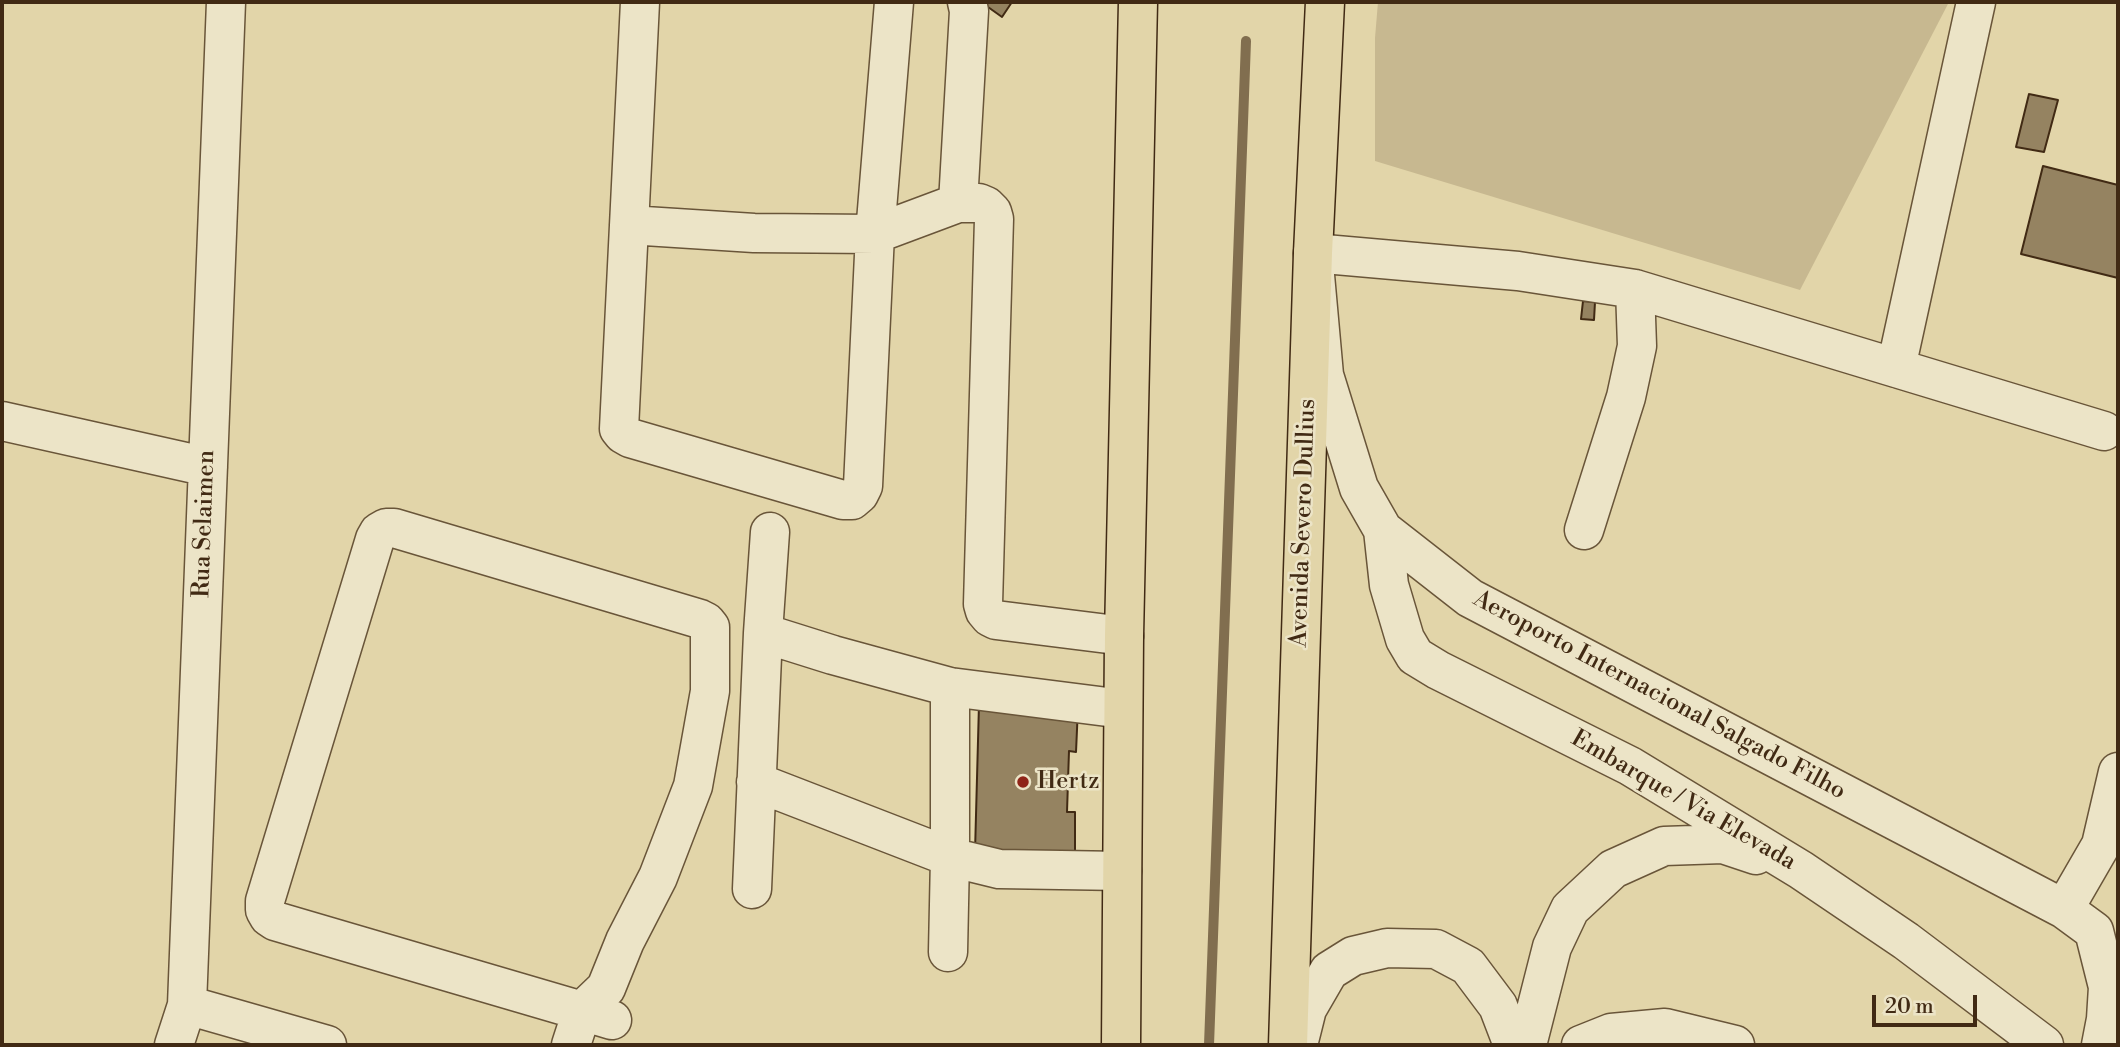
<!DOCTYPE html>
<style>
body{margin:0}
#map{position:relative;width:2120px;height:1047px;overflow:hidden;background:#e2d5a9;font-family:"Libre Bodoni",serif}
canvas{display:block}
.frame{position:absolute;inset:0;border:4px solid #412a14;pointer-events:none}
.scale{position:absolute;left:1872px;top:995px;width:105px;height:32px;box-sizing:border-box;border:4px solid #412a14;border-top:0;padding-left:9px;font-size:21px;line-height:24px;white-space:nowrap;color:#412a14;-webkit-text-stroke:5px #ece4c7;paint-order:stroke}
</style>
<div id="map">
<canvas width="2120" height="1047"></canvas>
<div class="frame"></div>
<div class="scale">20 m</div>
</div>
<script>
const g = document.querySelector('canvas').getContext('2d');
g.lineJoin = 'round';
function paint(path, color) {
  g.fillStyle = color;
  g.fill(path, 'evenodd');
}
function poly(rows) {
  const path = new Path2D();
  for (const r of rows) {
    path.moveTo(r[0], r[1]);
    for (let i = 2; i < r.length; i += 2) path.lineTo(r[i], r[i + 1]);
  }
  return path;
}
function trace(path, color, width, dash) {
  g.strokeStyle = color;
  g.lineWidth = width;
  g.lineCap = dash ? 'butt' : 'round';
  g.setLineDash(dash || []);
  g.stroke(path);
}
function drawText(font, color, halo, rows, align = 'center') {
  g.font = font + ' "Libre Bodoni",serif';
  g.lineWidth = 5;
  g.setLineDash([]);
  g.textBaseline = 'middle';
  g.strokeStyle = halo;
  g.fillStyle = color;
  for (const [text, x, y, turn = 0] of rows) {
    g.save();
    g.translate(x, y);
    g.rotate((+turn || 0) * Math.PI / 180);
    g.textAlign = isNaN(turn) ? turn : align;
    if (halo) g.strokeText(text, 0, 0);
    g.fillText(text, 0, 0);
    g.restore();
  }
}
paint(poly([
 [1378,2,1949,2,1800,290,1375,161,1375,38]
]), '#c7b890');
trace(poly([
 [1209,1045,1246,41]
]), '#816e4f', 10);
const building = poly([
 [981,2,1012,2,1002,17,981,2],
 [2029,94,2058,100,2044,152,2016,147,2029,94],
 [2043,166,2118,185,2118,278,2021,254,2043,166],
 [1583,301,1595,302,1594,320,1581,319,1583,301],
 [979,704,1078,707,1076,752,1069,751,1067,812,1075,812,1075,855,975,852,979,704]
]);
paint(building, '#958361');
trace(building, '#412a14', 2);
const minor = poly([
 [640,2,619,429,623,434,630,438,843,500,852,500,859,494,863,486,875,234,894,2],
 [958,203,969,11,967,2],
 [629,225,754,233,875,234,958,203,979,203,986,206,992,212,994,219,983,604,985,611,990,617,996,620,1124,636],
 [1896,368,1976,2],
 [2,421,208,467],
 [1383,530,1389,585,1405,639,1415,656,1438,670,1630,766,1801,870,1906,941,2044,1045],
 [1584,530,1626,397,1637,346,1635,289],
 [763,633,833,655,950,687,1123,709],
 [756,782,950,857,999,869,1122,871],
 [752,889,763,633,770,532],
 [2064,909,2101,845,2118,772],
 [948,952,950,857,950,687],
 [187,1005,327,1045],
 [174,1045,187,1005,226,2],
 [571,1045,582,1011,606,988,625,941,658,877,693,786,710,691,710,627,706,622,700,619,394,528,386,528,379,532,375,539,265,901,265,910,269,917,275,921,582,1011,612,1020],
 [1298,1045,1307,1009,1329,971,1353,956,1387,948,1436,949,1468,966,1498,1006,1513,1045],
 [1527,1045,1552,947,1570,909,1613,869,1664,846,1723,844,1756,855],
 [1581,1045,1611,1033,1665,1028,1735,1045],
 [2101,1045,2106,1019,2108,987,2094,931,2064,909,1470,598,1383,530,1359,488,1324,375,1313,253,1518,271,1635,289,2104,431]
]);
const major = poly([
 [1121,1045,1124,636,1138,2],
 [1288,1045,1313,253,1325,2]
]);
trace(minor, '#695539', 41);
trace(major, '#412a14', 41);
trace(minor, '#ece4c7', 38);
trace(major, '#e2d5a9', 38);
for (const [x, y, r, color] of [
 [1023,782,7,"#8f2418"]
]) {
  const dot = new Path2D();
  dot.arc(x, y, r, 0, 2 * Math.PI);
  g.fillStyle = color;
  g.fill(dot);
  trace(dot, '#ece4c7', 2.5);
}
drawText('24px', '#412a14', '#ece4c7', [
 ["Avenida Severo Dullius",1304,523,-88],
 ["Rua Selaimen",205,524,-88],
 ["Aeroporto Internacional Salgado Filho",1659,696,28],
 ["Embarque / Via Elevada",1683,801,30]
]);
drawText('24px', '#412a14', '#ece4c7', [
 ["Hertz",1037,782]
], 'left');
</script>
